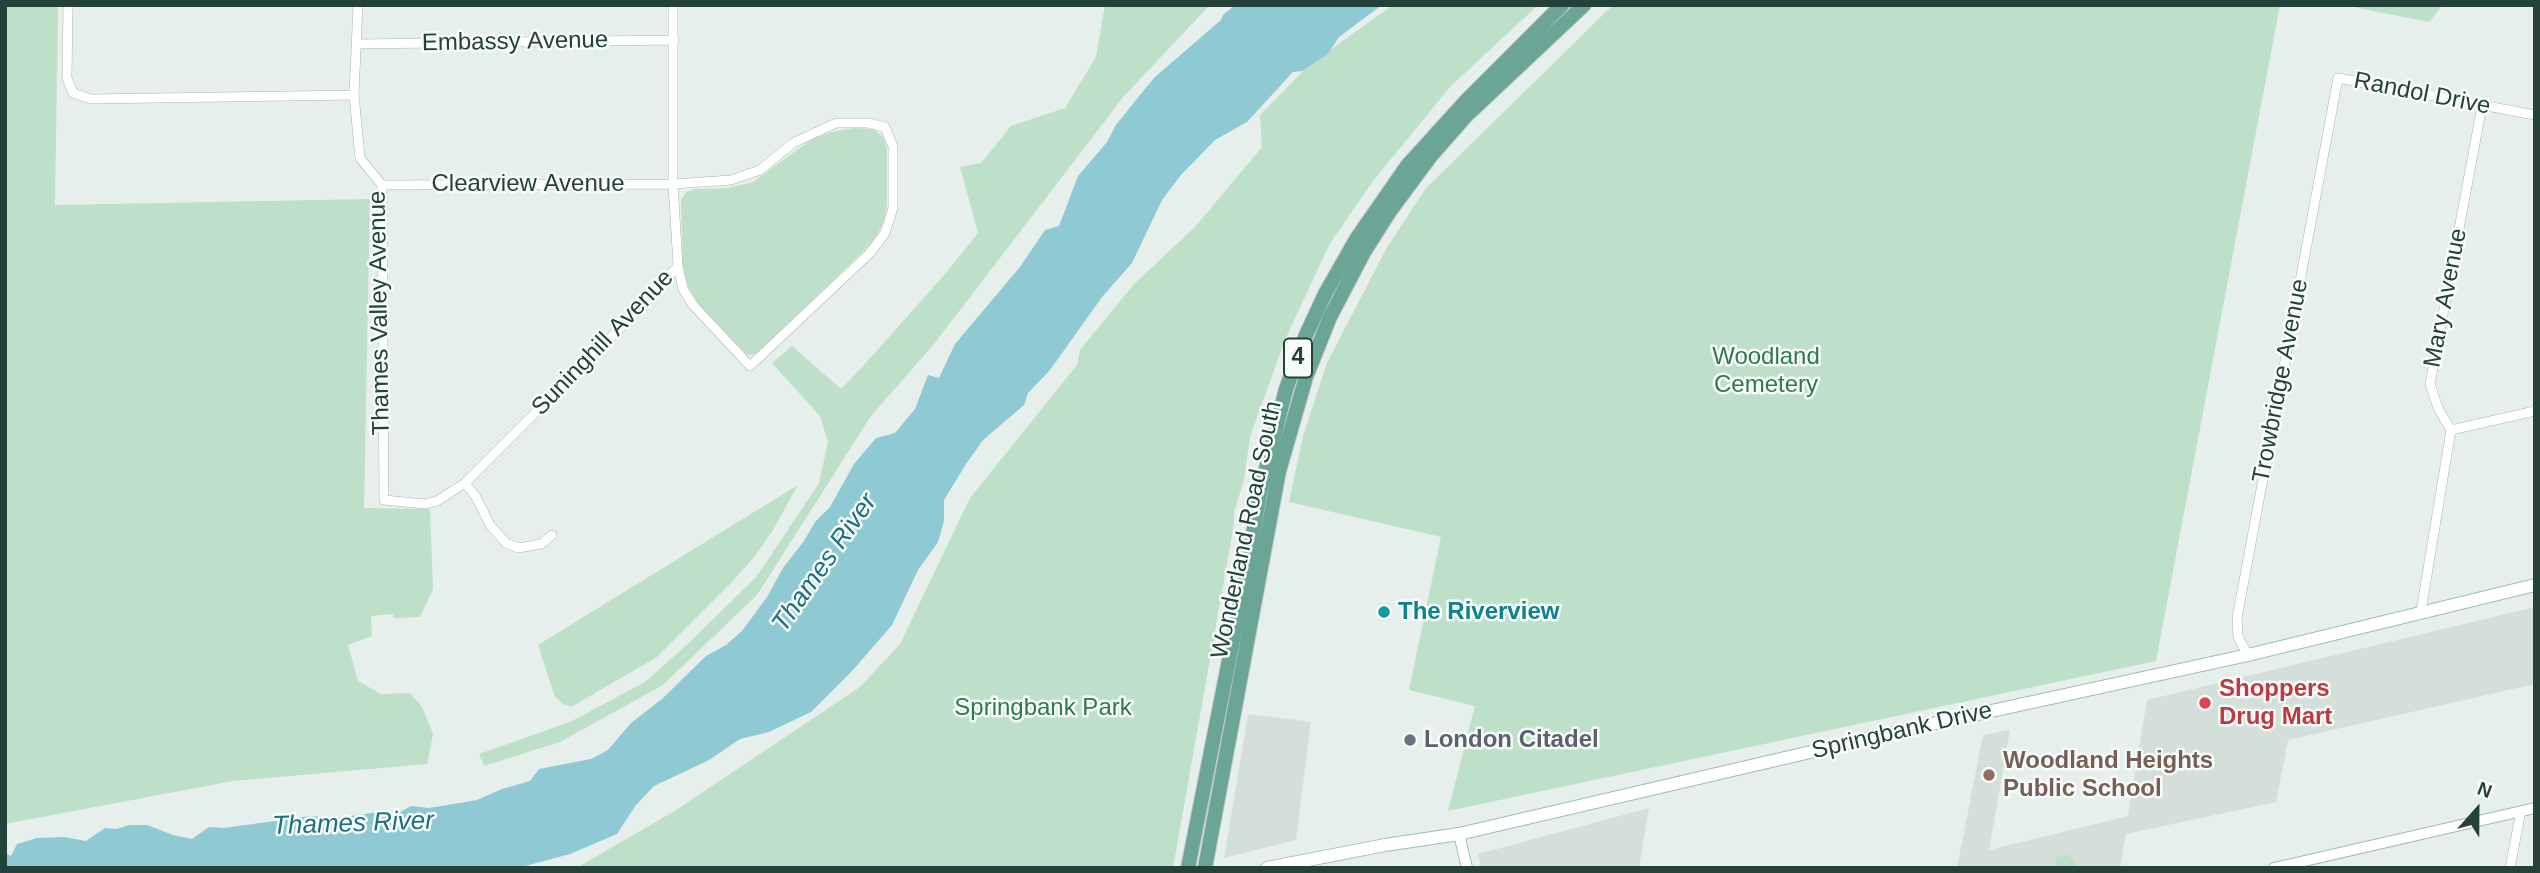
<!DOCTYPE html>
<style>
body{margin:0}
#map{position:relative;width:2540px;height:873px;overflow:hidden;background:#e6efeb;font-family:Helvetica,sans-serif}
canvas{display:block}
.frame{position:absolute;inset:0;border:7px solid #24423a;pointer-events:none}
.north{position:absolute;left:2442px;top:775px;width:70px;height:70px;-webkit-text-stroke:5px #f7fbf9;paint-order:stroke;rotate:21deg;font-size:19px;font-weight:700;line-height:28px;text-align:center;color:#24423a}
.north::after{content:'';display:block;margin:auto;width:24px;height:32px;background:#24423a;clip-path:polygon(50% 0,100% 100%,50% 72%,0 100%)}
</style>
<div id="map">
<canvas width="2540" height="873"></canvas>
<div class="frame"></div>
<div class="north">N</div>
</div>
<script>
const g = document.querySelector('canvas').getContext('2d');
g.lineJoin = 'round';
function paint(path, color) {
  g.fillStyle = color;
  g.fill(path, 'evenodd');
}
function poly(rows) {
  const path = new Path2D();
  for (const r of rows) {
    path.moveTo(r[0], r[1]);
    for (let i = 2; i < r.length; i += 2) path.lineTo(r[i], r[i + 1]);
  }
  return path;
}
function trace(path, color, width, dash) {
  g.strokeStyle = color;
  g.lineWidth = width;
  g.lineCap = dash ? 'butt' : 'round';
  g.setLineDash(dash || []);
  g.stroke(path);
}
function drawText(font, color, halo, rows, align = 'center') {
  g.font = font + ' Helvetica,sans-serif';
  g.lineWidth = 5;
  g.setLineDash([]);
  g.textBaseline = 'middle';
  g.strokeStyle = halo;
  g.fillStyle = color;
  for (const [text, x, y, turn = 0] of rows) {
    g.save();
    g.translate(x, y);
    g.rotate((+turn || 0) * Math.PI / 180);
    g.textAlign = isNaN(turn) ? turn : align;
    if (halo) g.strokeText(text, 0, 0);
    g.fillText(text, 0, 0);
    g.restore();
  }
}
paint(poly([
 [2535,607,2535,684,2288,740,2276,802,2126,834,2120,868,1957,868,1983,735,2010,730,1989,850,2128,816,2147,700],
 [1248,714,1311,722,1296,840,1224,858],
 [1649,808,1639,868,1481,868,1478,854]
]), '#d4dfda');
paint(poly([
 [5,5,58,5,55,205,370,199,364,508,430,509,433,589,420,617,393,618,393,614,371,616,372,636,348,645,358,681,381,694,410,693,422,707,433,734,427,764,233,781,5,824],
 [1105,5,1210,5,1124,96,934,344,871,416,757,595,663,685,560,742,484,766,479,754,570,722,645,682,691,641,757,576,819,483,828,442,820,416,772,363,792,346,841,389,864,365,945,274,978,233,960,167,981,163,1011,126,1065,108,1096,57],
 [1393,5,1538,5,1450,87,1373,181,1329,245,1285,340,1250,437,1244,480,1234,512,1234,524,1173,868,576,868,673,812,860,687,900,644,970,498,1077,365,1080,350,1134,284,1195,227,1262,147,1260,115,1309,65],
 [1613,5,2280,5,2156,661,1448,811,1475,706,1409,690,1441,537,1289,502,1303,436,1327,363,1386,249,1426,188],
 [2343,5,2443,5,2429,22],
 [853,128,874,129,883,137,887,148,887,204,884,222,873,242,758,352,753,355,746,354,700,306,689,289,683,273,681,200,686,192,695,189,728,188,753,182,812,139,831,132],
 [798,485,773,530,755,556,730,584,657,657,571,707,563,704,555,697,538,645],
 [2067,854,2075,862,2074,868,2055,868,2056,858]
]), '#bfe0c8');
paint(poly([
 [1235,5,1382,5,1339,37,1328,54,1302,71,1293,72,1247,122,1215,140,1181,175,1162,200,1132,263,1102,297,1050,370,1028,393,1024,405,983,440,966,464,944,500,944,521,938,542,918,570,892,625,853,670,811,712,769,732,740,739,709,760,654,786,636,805,617,834,570,854,518,868,5,868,5,853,11,856,17,844,37,838,64,837,86,841,105,828,116,829,130,825,147,825,173,835,192,839,209,827,224,828,311,816,337,818,378,812,395,815,411,806,429,808,477,800,502,789,530,781,539,769,591,759,608,750,631,723,662,699,706,656,726,645,742,631,767,597,783,568,804,541,815,522,830,507,854,464,876,438,895,433,915,409,928,375,939,378,955,344,1020,267,1045,230,1059,226,1078,176,1107,142,1116,125,1144,90,1155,77,1221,20,1223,15]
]), '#8ec9d4');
const minor = poly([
 [68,5,67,78,73,93,91,99,354,95],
 [358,5,354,95,360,158,382,185,384,500,425,504,437,501,465,483,651,297,678,266,673,184,673,5],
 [357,44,674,40],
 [382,185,673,184,731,180,760,170,793,143,836,123,868,123,885,127,893,146,893,208,885,233,870,253,750,366,693,305,683,289,678,266],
 [2451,430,2535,411],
 [465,483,476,497,490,525,506,543,518,548,541,544,552,535],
 [2421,611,2451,430,2438,408,2430,384,2482,106],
 [2248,655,2238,637,2237,618,2338,78,2535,115],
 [2510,868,2521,811]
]);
const tertiary = poly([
 [1459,834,1467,868],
 [2274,868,2535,808]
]);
const secondary = poly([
 [1267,868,1385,845,1459,834,1909,729,2248,655,2535,585]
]);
const primary = poly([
 [1188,868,1246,574,1260,493,1286,389,1306,335,1325,294,1357,238,1407,166,1466,101,1562,5],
 [1205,868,1279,471,1306,377,1330,317,1364,252,1390,211,1430,157,1466,116,1584,5]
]);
trace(minor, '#a8b8b2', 10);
trace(tertiary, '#a8b8b2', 12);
trace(secondary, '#a4bbb3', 14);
trace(primary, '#c2cac8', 16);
trace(minor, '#fff', 9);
trace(tertiary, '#fff', 10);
trace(secondary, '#fff', 12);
trace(primary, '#6aa596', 14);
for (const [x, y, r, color] of [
 [1384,612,7,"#0f9aa8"],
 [2205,703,7,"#e0444e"],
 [1410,740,7,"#6b7280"],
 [1989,775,7,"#8d6e63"]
]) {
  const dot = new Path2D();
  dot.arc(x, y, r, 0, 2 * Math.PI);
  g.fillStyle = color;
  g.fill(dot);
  trace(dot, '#f7fbf9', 2.5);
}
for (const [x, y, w] of [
 [1298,358,28]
]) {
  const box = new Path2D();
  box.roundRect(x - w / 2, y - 19.5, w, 39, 5);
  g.fillStyle = '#f7fbf9';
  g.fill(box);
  trace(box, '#24423a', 2);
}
drawText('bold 23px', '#24423a', null, [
 ["4",1298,358]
]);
drawText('24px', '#24423a', '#f7fbf9', [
 ["Embassy Avenue",515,42,-1],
 ["Randol Drive",2422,94,11],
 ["Clearview Avenue",528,184],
 ["Mary Avenue",2446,298,-79],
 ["Thames Valley Avenue",380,313,-91],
 ["Suninghill Avenue",603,343,-46],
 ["Trowbridge Avenue",2281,381,-79],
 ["Wonderland Road South",1247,530,-78],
 ["Springbank Drive",1902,731,-13]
]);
drawText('24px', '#2d7a4b', '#f7fbf9', [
 ["Woodland",1766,357],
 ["Cemetery",1766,385],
 ["Springbank Park",1043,708]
]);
drawText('bold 24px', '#0d838f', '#f7fbf9', [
 ["The Riverview",1398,612]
], 'left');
drawText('bold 24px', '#be3a42', '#f7fbf9', [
 ["Shoppers",2219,689],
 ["Drug Mart",2219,717]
], 'left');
drawText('bold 24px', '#5b616d', '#f7fbf9', [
 ["London Citadel",1424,740]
], 'left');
drawText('bold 24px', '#785e54', '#f7fbf9', [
 ["Woodland Heights",2003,761],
 ["Public School",2003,789]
], 'left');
drawText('italic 26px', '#1c6f80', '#f7fbf9', [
 ["Thames River",825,563,-55],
 ["Thames River",353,824,-2]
]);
</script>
